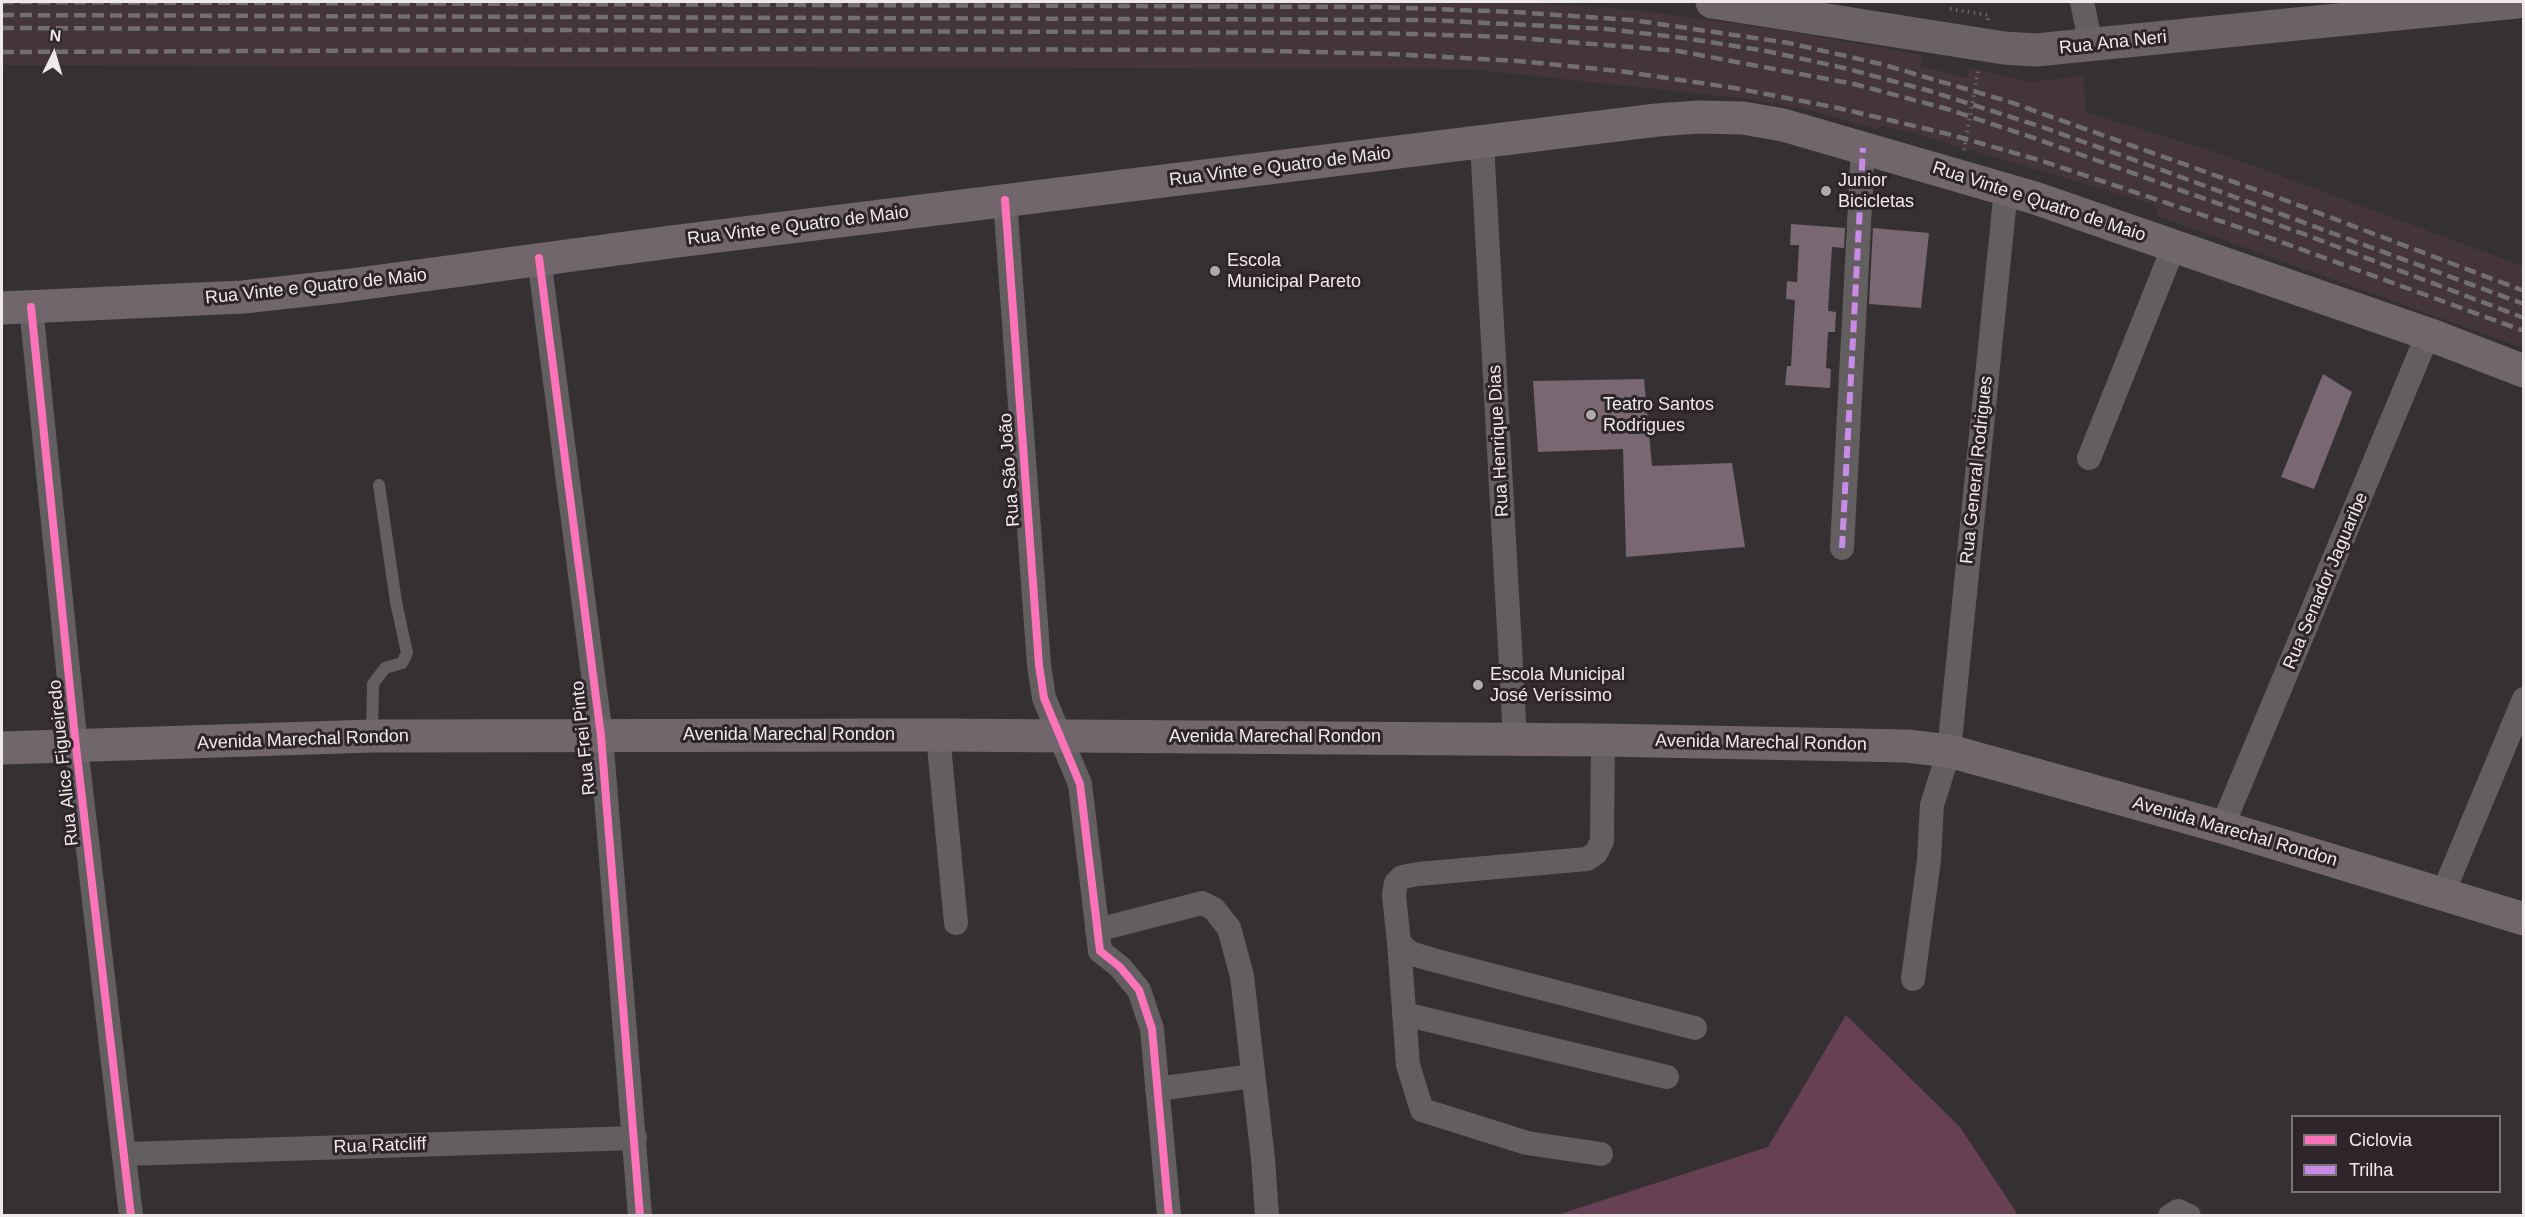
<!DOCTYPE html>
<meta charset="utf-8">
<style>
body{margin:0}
#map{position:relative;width:2525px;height:1217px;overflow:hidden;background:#353133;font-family:Arial,sans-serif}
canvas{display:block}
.frame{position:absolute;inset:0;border:3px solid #efe9eb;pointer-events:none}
.legend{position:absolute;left:2291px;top:1115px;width:210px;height:78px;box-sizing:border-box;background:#2d2529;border:2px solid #7b7377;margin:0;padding:8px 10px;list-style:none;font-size:18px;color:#efe9eb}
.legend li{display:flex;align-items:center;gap:12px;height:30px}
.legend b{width:30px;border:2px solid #7b7377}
.north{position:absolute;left:24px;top:24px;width:60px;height:60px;-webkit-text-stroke:4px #2d2529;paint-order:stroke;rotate:5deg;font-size:16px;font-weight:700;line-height:24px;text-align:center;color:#efe9eb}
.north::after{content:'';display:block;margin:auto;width:21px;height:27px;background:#efe9eb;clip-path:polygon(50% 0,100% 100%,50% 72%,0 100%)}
</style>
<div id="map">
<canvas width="2525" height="1217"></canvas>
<div class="frame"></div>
<ul class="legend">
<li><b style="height:8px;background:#fb73b8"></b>Ciclovia</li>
<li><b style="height:8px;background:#ca8be6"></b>Trilha</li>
</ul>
<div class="north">N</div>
</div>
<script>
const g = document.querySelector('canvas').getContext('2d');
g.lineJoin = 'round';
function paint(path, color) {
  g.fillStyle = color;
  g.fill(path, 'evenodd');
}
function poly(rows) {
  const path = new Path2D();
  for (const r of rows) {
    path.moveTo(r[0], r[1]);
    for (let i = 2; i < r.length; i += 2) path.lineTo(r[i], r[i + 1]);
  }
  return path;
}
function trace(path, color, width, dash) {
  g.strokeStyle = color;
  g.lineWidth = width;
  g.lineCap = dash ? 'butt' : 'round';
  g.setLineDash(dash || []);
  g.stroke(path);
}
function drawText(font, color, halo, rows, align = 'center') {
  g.font = font + ' Arial,sans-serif';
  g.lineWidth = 6;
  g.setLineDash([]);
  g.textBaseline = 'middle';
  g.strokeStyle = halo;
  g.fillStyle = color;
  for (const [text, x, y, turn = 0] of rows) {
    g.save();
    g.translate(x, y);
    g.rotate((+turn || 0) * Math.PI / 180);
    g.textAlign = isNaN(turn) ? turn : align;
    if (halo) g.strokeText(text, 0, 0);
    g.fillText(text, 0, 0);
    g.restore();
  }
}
paint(poly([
 [2,2,1524,2,1635,10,1779,30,1923,55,1920,66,1967,78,1970,68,2030,82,2083,76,2086,112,2224,155,2523,266,2523,348,2157,216,2157,211,2153,204,1913,133,1885,126,1876,129,1810,110,1749,99,1468,69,2,65]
]), '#43353b');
paint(poly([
 [1846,1015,1960,1127,2018,1215,1557,1215,1768,1147]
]), '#684053');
paint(poly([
 [1791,224,1845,228,1844,248,1832,247,1828,311,1836,312,1835,332,1828,332,1826,368,1831,369,1830,388,1785,385,1787,366,1791,366,1795,300,1786,299,1787,281,1797,282,1799,245,1790,245],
 [1873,228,1929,233,1921,308,1869,304],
 [2323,374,2352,392,2314,489,2281,477],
 [1644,379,1652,466,1732,463,1745,547,1626,557,1623,449,1538,452,1533,381]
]), '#796871');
trace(poly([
 [1950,9,1988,15,1988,20],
 [1964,150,1978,71]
]), '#6a6768', 4, [1.5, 4.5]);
trace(poly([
 [372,735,373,684,385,668,402,663,407,653,396,602,379,485]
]), '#635f61', 12);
trace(poly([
 [2082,2,2091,45],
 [1482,143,1515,739],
 [1005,200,1039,665,1044,698,1080,784,1100,951,1120,967,1139,990,1152,1029,1169,1216],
 [539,258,601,736,640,1216],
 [31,307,76,747,131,1216],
 [2089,458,2174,246],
 [1842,548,1863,148],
 [938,735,956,923],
 [1603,740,1602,841,1596,853,1587,859,1418,874,1402,877,1396,883,1394,895,1399,943,1410,953,1433,960,1695,1028],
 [2222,827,2428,334],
 [2443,893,2524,699],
 [1097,930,1202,903,1214,909,1229,928,1242,976,1263,1159,1267,1216],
 [1399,943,1408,1065,1422,1110,1527,1143,1601,1154],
 [1913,979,1929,860,1932,805,1949,751,2006,189],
 [1404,1014,1667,1077],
 [1157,1089,1253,1076],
 [125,1154,635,1138],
 [2170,1216,2178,1211,2189,1216]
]), '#635f61', 24);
trace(poly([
 [1712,2,2004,48,2036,50,2517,2]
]), '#6b6266', 33);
trace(poly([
 [2,308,243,297,343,286,670,242,1657,120,1699,117,1743,118,1783,125,2035,198,2428,334,2524,371],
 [2,748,372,736,938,735,1603,740,1907,746,1949,751,1993,763,2222,827,2524,919]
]), '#71666b', 33);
trace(poly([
 [2,2,1380,7,1515,12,1632,20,1789,43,1881,64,2007,101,2290,202,2524,291],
 [2,15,1428,20,1606,29,1684,38,1766,51,1844,68,1930,91,2042,127,2151,166,2524,304],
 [2,28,1380,33,1508,37,1678,51,1854,84,1944,108,2034,138,2301,233,2524,318],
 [2,52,781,49,1236,50,1392,54,1518,61,1619,71,1735,88,1838,108,1948,134,2039,160,2262,235,2524,331]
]), '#726f70', 4.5, [12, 6]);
trace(poly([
 [1842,548,1863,148]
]), '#ca8be6', 6, [12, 6]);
trace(poly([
 [1005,200,1039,665,1044,698,1080,784,1100,951,1120,967,1139,990,1152,1029,1169,1216],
 [539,258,601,736,640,1216],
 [31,307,76,747,131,1216]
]), '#fb73b8', 8);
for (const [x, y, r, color] of [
 [1826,191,6,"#aea9ab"],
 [1215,271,6,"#aea9ab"],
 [1591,415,6,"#aea9ab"],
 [1478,685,6,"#aea9ab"]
]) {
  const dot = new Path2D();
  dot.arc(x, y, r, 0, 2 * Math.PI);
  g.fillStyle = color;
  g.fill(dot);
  trace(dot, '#2d2529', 2);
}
drawText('18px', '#efe9eb', '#2d2529', [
 ["Rua Ana Neri",2113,43,-6],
 ["Rua Vinte e Quatro de Maio",1280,167,-7],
 ["Rua Vinte e Quatro de Maio",2039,202,18],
 ["Rua Vinte e Quatro de Maio",798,226,-7],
 ["Rua Vinte e Quatro de Maio",316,287,-6],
 ["Rua Henrique Dias",1499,441,-93],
 ["Rua São João",1010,470,-94],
 ["Rua General Rodrigues",1977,470,-84],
 ["Rua Senador Jaguaribe",2326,581,-67],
 ["Avenida Marechal Rondon",789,735],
 ["Avenida Marechal Rondon",1275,737],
 ["Rua Frei Pinto",584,738,-96],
 ["Avenida Marechal Rondon",303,740,-2],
 ["Avenida Marechal Rondon",1761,743,1],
 ["Rua Alice Figueiredo",64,763,-96],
 ["Avenida Marechal Rondon",2235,832,16],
 ["Rua Ratcliff",380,1146,-2]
]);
drawText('18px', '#efe9eb', '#2d2529', [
 ["Junior",1838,181],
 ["Bicicletas",1838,202],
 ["Escola",1227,261],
 ["Municipal Pareto",1227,282],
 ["Teatro Santos",1603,405],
 ["Rodrigues",1603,426],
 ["Escola Municipal",1490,675],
 ["José Veríssimo",1490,696]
], 'left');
</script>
